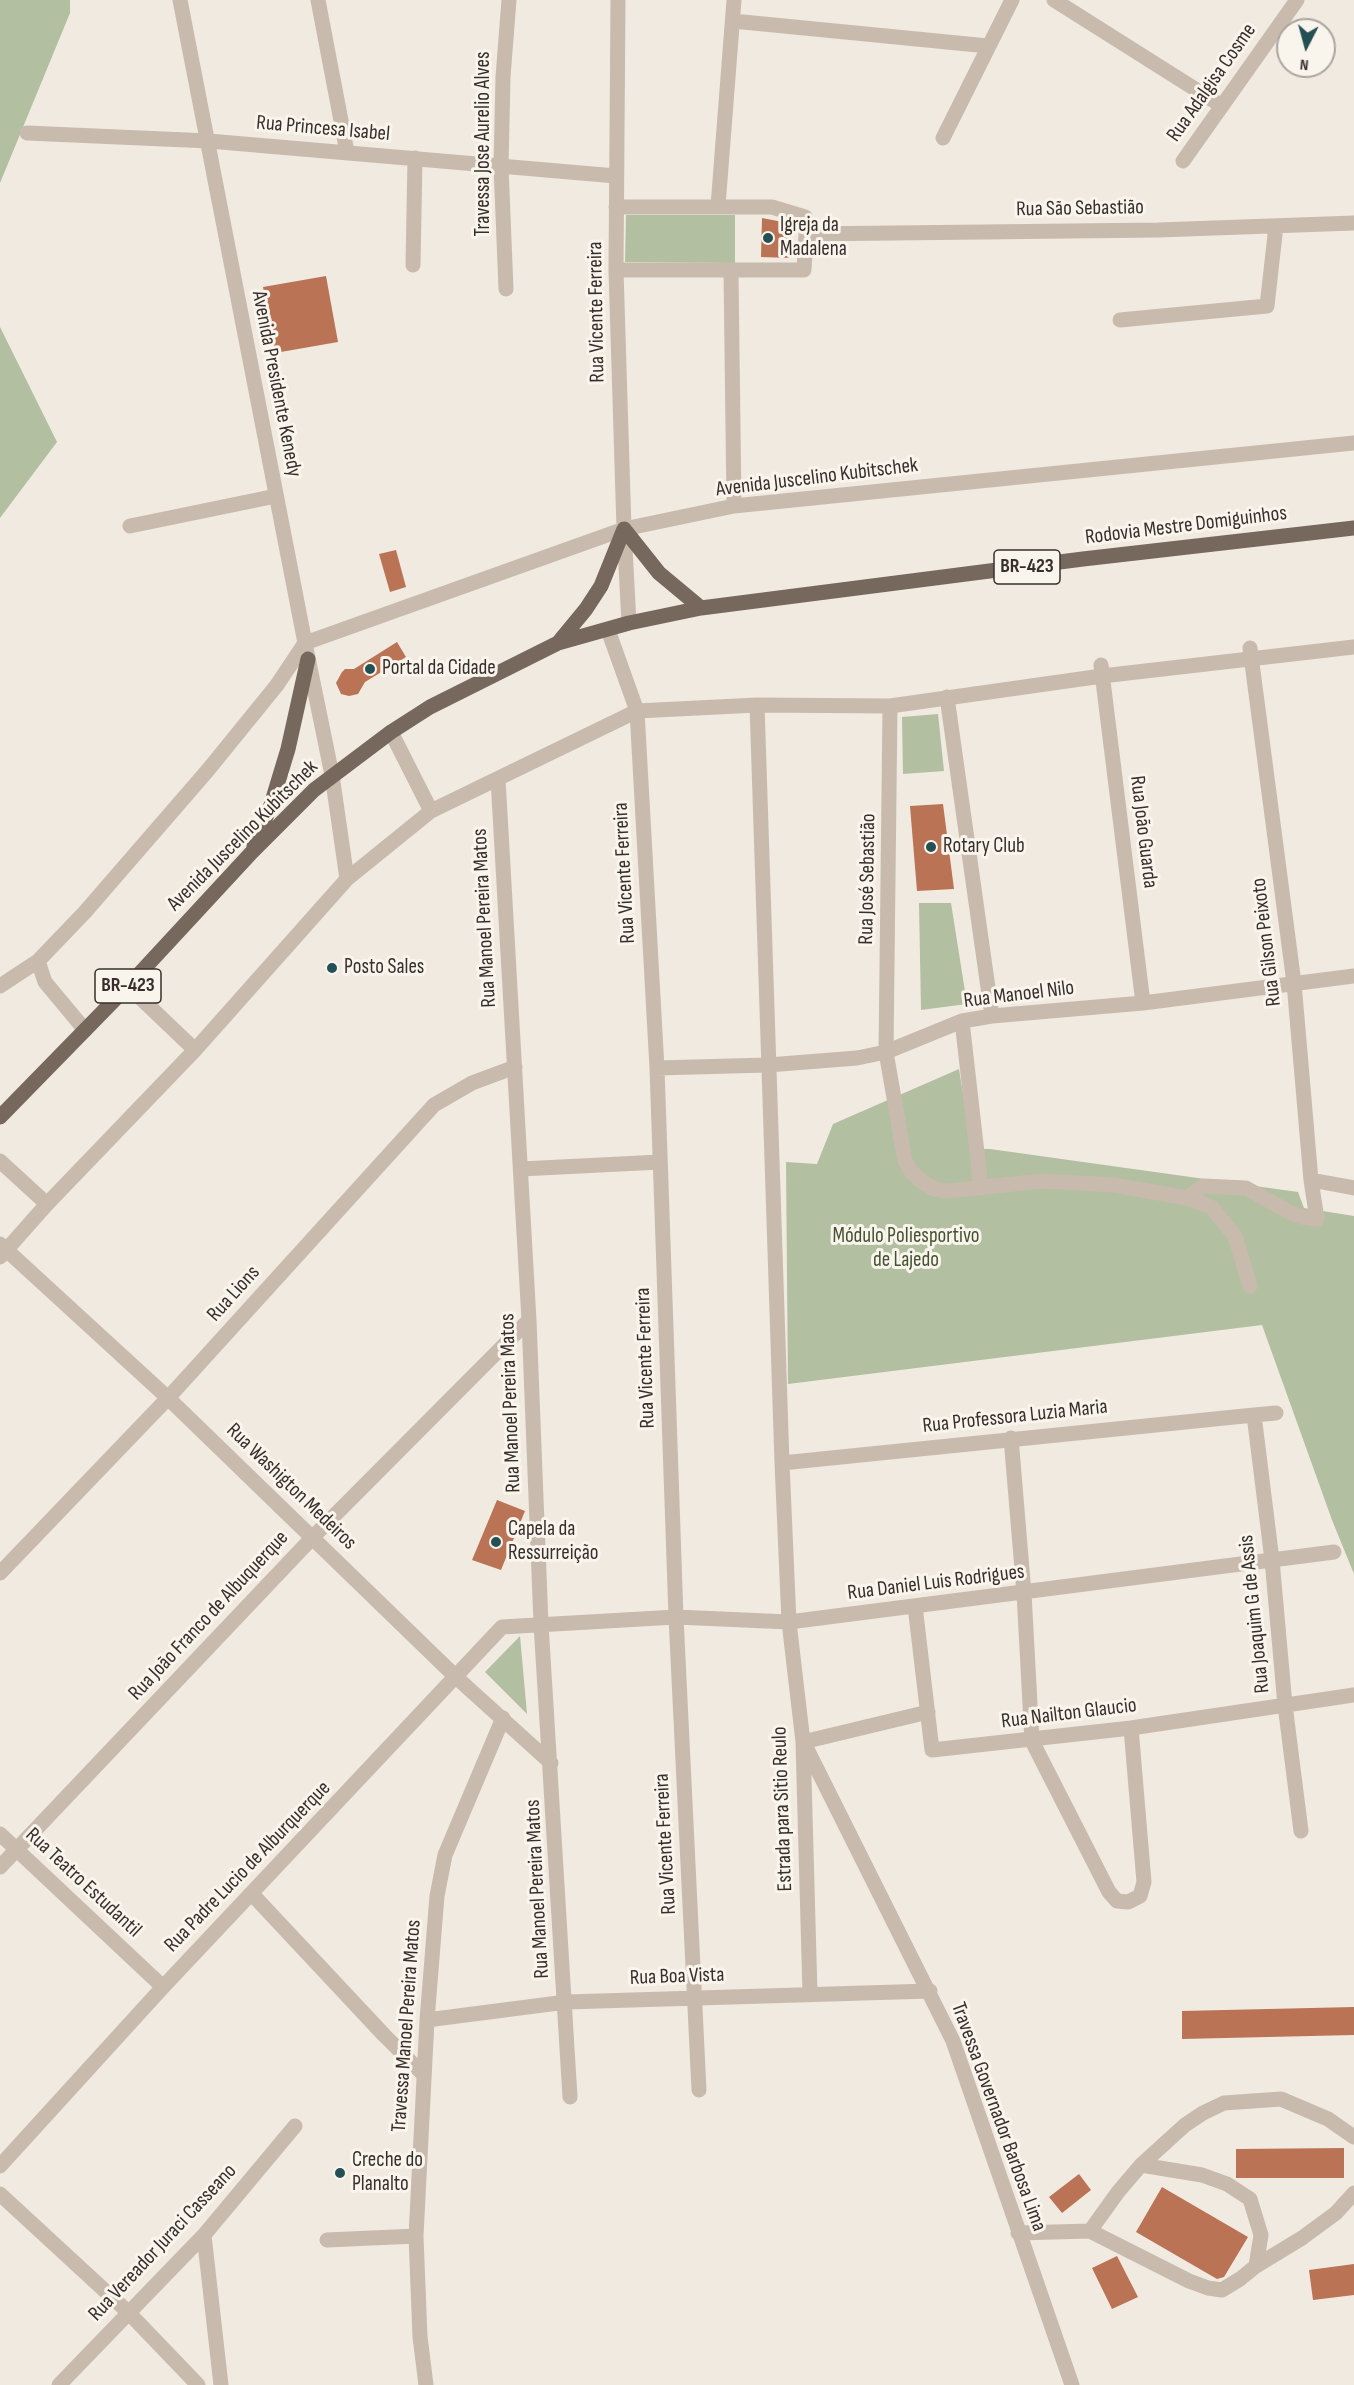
<!DOCTYPE html>
<meta charset="utf-8">
<style>
body{margin:0}
#map{position:relative;width:1354px;height:2385px;overflow:hidden;background:#f1eae0;font-family:"Sofia Sans Condensed",sans-serif}
canvas{display:block}
.north{position:absolute;left:1276px;top:18px;width:60px;height:60px;box-sizing:border-box;background:#f9f4ec;border:2px solid #aba59f;border-radius:50%;rotate:186deg;font-size:16px;font-weight:700;line-height:24px;text-align:center;color:#372f2b}
.north::after{content:'';display:block;margin:auto;width:21px;height:27px;background:#244f55;clip-path:polygon(50% 0,100% 100%,50% 72%,0 100%)}
</style>
<div id="map">
<canvas width="1354" height="2385"></canvas>
<div class="north">N</div>
</div>
<script>
const g = document.querySelector('canvas').getContext('2d');
g.lineJoin = 'round';
function paint(path, color) {
  g.fillStyle = color;
  g.fill(path, 'evenodd');
}
function poly(rows) {
  const path = new Path2D();
  for (const r of rows) {
    path.moveTo(r[0], r[1]);
    for (let i = 2; i < r.length; i += 2) path.lineTo(r[i], r[i + 1]);
  }
  return path;
}
function trace(path, color, width, dash) {
  g.strokeStyle = color;
  g.lineWidth = width;
  g.lineCap = dash ? 'butt' : 'round';
  g.setLineDash(dash || []);
  g.stroke(path);
}
function drawText(font, color, halo, rows, align = 'center') {
  g.font = font + ' "Sofia Sans Condensed",sans-serif';
  g.lineWidth = 6;
  g.setLineDash([]);
  g.textBaseline = 'middle';
  g.strokeStyle = halo;
  g.fillStyle = color;
  for (const [text, x, y, turn = 0] of rows) {
    g.save();
    g.translate(x, y);
    g.rotate((+turn || 0) * Math.PI / 180);
    g.textAlign = isNaN(turn) ? turn : align;
    if (halo) g.strokeText(text, 0, 0);
    g.fillText(text, 0, 0);
    g.restore();
  }
}
paint(poly([
 [0,0,70,0,70,13,0,183],
 [626,215,735,215,735,263,625,262],
 [0,327,57,442,0,518],
 [938,714,944,771,903,774,902,717],
 [919,903,951,903,967,1004,921,1010],
 [959,1069,972,1149,990,1149,1298,1192,1304,1208,1354,1216,1354,1574,1332,1520,1262,1325,788,1384,786,1162,817,1164,833,1124],
 [520,1636,527,1714,485,1672]
]), '#b3bfa1');
paint(poly([
 [762,218,793,224,791,258,761,257],
 [326,276,338,342,275,353,263,287],
 [396,550,406,587,390,592,379,554],
 [397,642,406,657,365,682,358,694,349,696,341,694,336,683,342,672,345,669,354,669],
 [943,804,954,889,917,891,910,806],
 [497,1500,525,1511,501,1570,472,1560],
 [1354,2007,1354,2035,1182,2039,1182,2011],
 [1344,2148,1344,2178,1236,2178,1236,2149],
 [1079,2174,1091,2190,1062,2213,1049,2197],
 [1162,2187,1248,2237,1224,2277,1217,2279,1136,2232],
 [1117,2256,1138,2297,1112,2309,1092,2268],
 [1354,2264,1354,2295,1313,2300,1309,2270]
]), '#ba7355');
trace(poly([
 [180,0,305,643,332,775,347,879],
 [318,0,347,152],
 [618,0,616,270,624,529,629,623],
 [1054,0,1222,106],
 [733,21,988,46],
 [27,133,209,141,616,176],
 [943,138,1012,0],
 [1183,161,1297,0],
 [718,206,734,0],
 [616,207,772,207,805,217,806,234,804,270,616,270],
 [806,234,1158,230,1354,223],
 [413,265,415,158],
 [731,272,734,506],
 [506,289,501,166,503,77,509,0],
 [1120,320,1267,306,1276,226],
 [130,526,276,496],
 [608,630,637,711,657,1068,676,1617,699,2090],
 [305,643,624,529,734,506,1354,443],
 [1250,648,1294,983,1311,1180,1354,1188],
 [1101,665,1143,1003],
 [947,697,992,1016],
 [757,705,782,1463,789,1622,803,1742,810,1994],
 [890,706,886,1052,905,1161,911,1171,921,1181,934,1189,947,1191,1042,1181,1114,1185,1187,1198,1211,1207,1235,1236,1250,1286],
 [391,732,431,811],
 [498,779,529,1320,541,1624,570,2097],
 [38,961,45,982,85,1030],
 [0,986,38,961,85,912,208,770,277,685,305,643],
 [128,986,195,1050],
 [962,1021,981,1188],
 [657,1068,768,1065,857,1058,886,1052,962,1021,992,1016,1143,1003,1354,976],
 [0,1161,47,1204],
 [521,1169,660,1162],
 [1187,1198,1203,1186,1246,1188,1289,1212,1302,1217,1317,1219,1311,1180],
 [0,1244,168,1398,457,1678,551,1763],
 [0,1257,47,1204,195,1050,347,879,431,811,637,711,757,705,890,706,1102,676,1354,647],
 [1276,1413,1254,1415,1272,1560,1285,1705,1301,1831],
 [1011,1438,1024,1593,1032,1741,1109,1892,1117,1901,1128,1902,1140,1896,1144,1882,1131,1728],
 [782,1463,1254,1415],
 [0,1573,168,1398,434,1105,472,1083,515,1067],
 [915,1606,932,1750,1131,1728,1354,1695],
 [803,1742,928,1712],
 [806,1747,953,2041,1072,2385],
 [0,1834,163,1987],
 [0,1867,313,1537,529,1320],
 [252,1894,384,2035,424,2075],
 [427,2020,566,2002,930,1991],
 [0,2166,163,1987,502,1627,676,1617,789,1622,1334,1552],
 [0,2194,128,2312,198,2385],
 [1090,2231,1189,2281,1208,2288,1222,2290,1240,2279,1256,2266,1261,2235,1250,2199,1227,2184,1202,2175,1141,2165],
 [1018,2233,1090,2231,1118,2192,1141,2165,1185,2125,1203,2113,1224,2103,1281,2099,1328,2119,1354,2137],
 [204,2235,221,2385],
 [327,2240,416,2236],
 [1256,2266,1302,2238,1336,2213,1354,2193],
 [59,2385,204,2235,295,2126],
 [426,2385,420,2337,416,2236,427,2020,437,1896,445,1855,503,1718]
]), '#c8bbad', 15);
trace(poly([
 [624,529,659,573,701,608],
 [558,643,586,609,601,586,624,529],
 [254,846,271,805,288,749,308,659],
 [0,1117,128,986,252,852,314,790,391,732,430,707,558,643,629,623,701,608,1083,559,1354,528]
]), '#77685e', 15);
for (const [x, y, r, color] of [
 [768,238,6,"#244f55"],
 [370,669,6,"#244f55"],
 [931,847,6,"#244f55"],
 [332,968,6,"#244f55"],
 [496,1542,6,"#244f55"],
 [340,2173,6,"#244f55"]
]) {
  const dot = new Path2D();
  dot.arc(x, y, r, 0, 2 * Math.PI);
  g.fillStyle = color;
  g.fill(dot);
  trace(dot, '#f9f4ec', 2);
}
for (const [x, y, w] of [
 [1027,567,66],
 [128,986,66]
]) {
  const box = new Path2D();
  box.roundRect(x - w / 2, y - 17, w, 34, 4.5);
  g.fillStyle = '#f9f4ec';
  g.fill(box);
  trace(box, '#372f2b', 1.5);
}
drawText('bold 20px', '#372f2b', null, [
 ["BR-423",1027,567],
 ["BR-423",128,986]
]);
drawText('21px', '#372f2b', '#f9f4ec', [
 ["Rua Adalgisa Cosme",1212,83,-55],
 ["Rua Princesa Isabel",323,129,5],
 ["Travessa Jose Aurelio Alves",484,144,-90],
 ["Rua São Sebastião",1080,209,-1],
 ["Rua Vicente Ferreira",597,312,-91],
 ["Avenida Presidente Kenedy",276,384,79],
 ["Avenida Juscelino Kubitschek",817,478,-7],
 ["Rodovia Mestre Domiguinhos",1186,526,-7],
 ["Rua João Guarda",1143,832,83],
 ["Avenida Juscelino Kubitschek",243,836,-45],
 ["Rua Vicente Ferreira",625,873,-93],
 ["Rua José Sebastião",868,879,-89],
 ["Rua Manoel Pereira Matos",485,918,-93],
 ["Rua Gilson Peixoto",1267,942,-97],
 ["Rua Manoel Nilo",1019,995,-7],
 ["Rua Lions",234,1294,-48],
 ["Rua Vicente Ferreira",646,1358,-92],
 ["Rua Manoel Pereira Matos",511,1403,-92],
 ["Rua Professora Luzia Maria",1015,1417,-6],
 ["Rua Washigton Medeiros",291,1487,44],
 ["Rua Daniel Luis Rodrigues",936,1583,-7],
 ["Rua Joaquim G de Assis",1255,1614,-96],
 ["Rua João Franco de Albuquerque",209,1616,-47],
 ["Rua Nailton Glaucio",1069,1714,-7],
 ["Estrada para Sitio Reulo",783,1809,-92],
 ["Rua Vicente Ferreira",666,1844,-93],
 ["Rua Padre Lucio de Alburquerque",248,1867,-46],
 ["Rua Teatro Estudantil",83,1883,43],
 ["Rua Manoel Pereira Matos",538,1889,-93],
 ["Rua Boa Vista",677,1977,-2],
 ["Travessa Manoel Pereira Matos",407,2026,-86],
 ["Travessa Governador Barbosa Lima",998,2117,70],
 ["Rua Vereador Juraci Casseano",163,2243,-47]
]);
drawText('21px', '#372f2b', '#f9f4ec', [
 ["Igreja da",780,226],
 ["Madalena",780,250],
 ["Portal da Cidade",382,669],
 ["Rotary Club",943,847],
 ["Posto Sales",344,968],
 ["Capela da",508,1530],
 ["Ressurreição",508,1554],
 ["Creche do",352,2161],
 ["Planalto",352,2185]
], 'left');
drawText('21px', '#455331', '#f9f4ec', [
 ["Módulo Poliesportivo",906,1237],
 ["de Lajedo",906,1261]
]);
</script>
